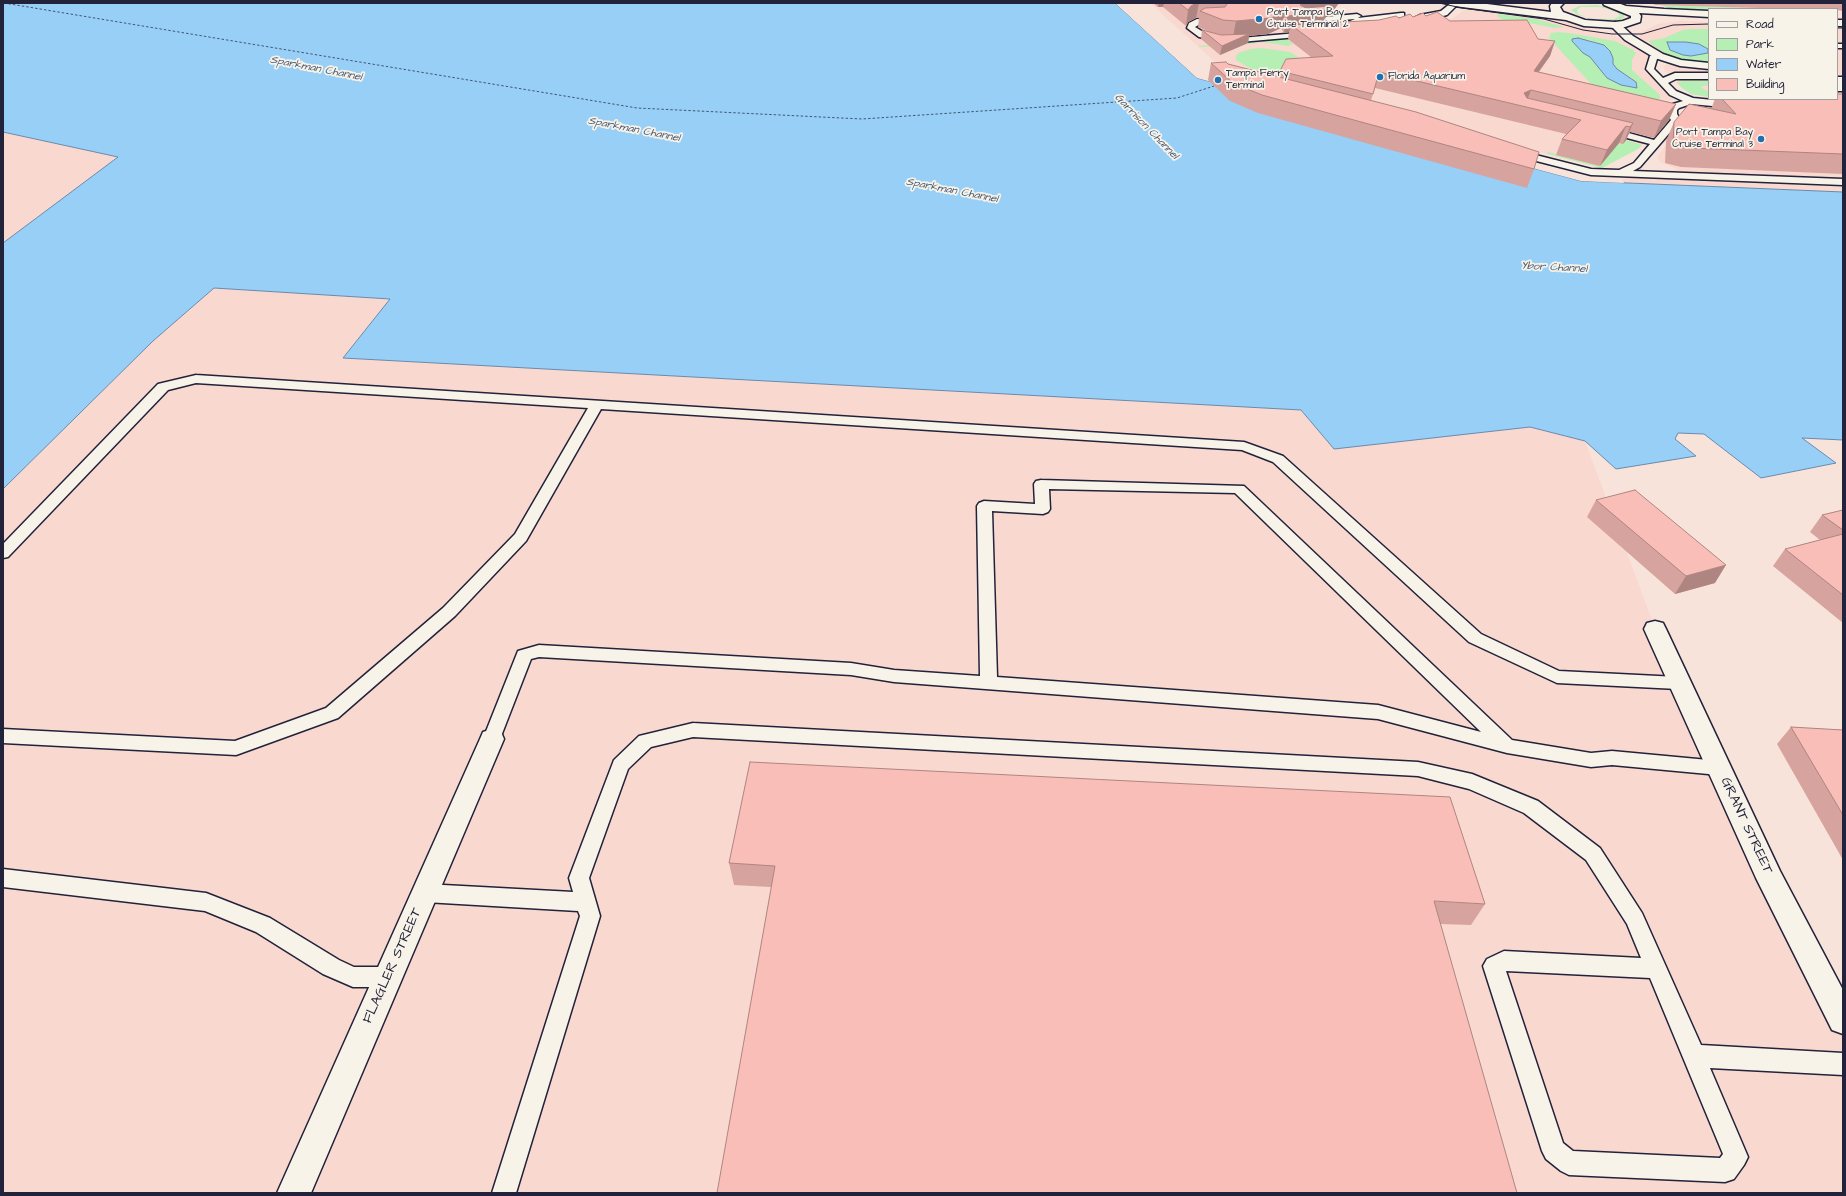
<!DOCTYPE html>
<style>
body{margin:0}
#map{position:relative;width:1846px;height:1196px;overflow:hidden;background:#f8e3da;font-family:"Architects Daughter",sans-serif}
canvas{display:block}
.frame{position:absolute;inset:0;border:4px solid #22223b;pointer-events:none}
.legend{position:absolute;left:1708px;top:8px;width:130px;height:92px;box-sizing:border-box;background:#f7f3e8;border:1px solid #a29fa3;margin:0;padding:5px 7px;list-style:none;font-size:12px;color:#22223b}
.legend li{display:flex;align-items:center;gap:8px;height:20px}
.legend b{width:20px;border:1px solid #a29fa3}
</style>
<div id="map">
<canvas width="1846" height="1196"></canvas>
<div class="frame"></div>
<ul class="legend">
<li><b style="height:5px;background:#f7f3e8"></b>Road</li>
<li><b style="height:11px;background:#b6efb3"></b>Park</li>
<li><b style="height:11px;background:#98cff7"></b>Water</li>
<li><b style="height:11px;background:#fabeb8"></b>Building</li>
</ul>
</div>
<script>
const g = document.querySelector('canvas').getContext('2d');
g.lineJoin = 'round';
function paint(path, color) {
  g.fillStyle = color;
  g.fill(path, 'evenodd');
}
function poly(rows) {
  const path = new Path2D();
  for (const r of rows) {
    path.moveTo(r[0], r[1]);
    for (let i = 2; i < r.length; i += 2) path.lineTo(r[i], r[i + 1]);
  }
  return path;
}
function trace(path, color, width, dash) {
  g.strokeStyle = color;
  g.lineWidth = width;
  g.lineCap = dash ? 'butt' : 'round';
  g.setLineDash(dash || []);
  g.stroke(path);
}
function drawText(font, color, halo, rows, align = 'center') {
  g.font = font + ' "Architects Daughter",sans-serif';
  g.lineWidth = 3.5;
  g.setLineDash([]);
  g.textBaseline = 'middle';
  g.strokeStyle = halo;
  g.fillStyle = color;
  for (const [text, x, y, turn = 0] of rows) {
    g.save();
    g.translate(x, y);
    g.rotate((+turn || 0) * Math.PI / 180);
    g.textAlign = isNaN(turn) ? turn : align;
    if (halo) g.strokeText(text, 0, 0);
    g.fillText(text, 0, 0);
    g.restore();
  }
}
paint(poly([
 [1150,3,1357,3,1294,10,1326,34,1444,20,1453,18,1464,10,1473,8,1550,18,1615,36,1643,51,1649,55,1649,60,1646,69,1674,99,1668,102,1660,112,1652,134,1638,149,1602,168,1225,71],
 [1681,21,1709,22,1709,97,1691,94,1682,88,1665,71,1664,67,1668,63,1666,56,1647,46,1639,36,1641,32,1658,24],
 [1837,26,1843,26,1843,103,1837,99],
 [1701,107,1843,113,1843,192,1624,183,1622,179,1677,169,1660,162,1657,157,1683,123,1683,110,1687,108],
 [3,132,119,157,3,243],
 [214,288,391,299,343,358,1301,410,1334,449,1530,427,1585,441,1664,652,1843,1014,1843,1193,3,1193,3,489,153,341]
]), '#f9d8d0');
paint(poly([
 [1597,5,1621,12,1624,15,1624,18,1617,20,1600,20,1578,15,1571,10,1579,6],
 [1581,7,1599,7,1608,9,1617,12,1620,16,1614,19,1593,19,1578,14,1577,10],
 [1661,5,1792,9,1709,10,1671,9],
 [1499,14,1536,19,1564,27,1555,28,1529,23,1519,24,1503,20,1497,16],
 [1691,29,1709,29,1709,63,1683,60,1669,56,1650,43,1649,41,1664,38,1683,30],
 [1557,32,1569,33,1615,41,1633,50,1636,53,1632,60,1632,70,1660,95,1660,99,1655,100,1592,85,1549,38,1551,33],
 [1586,39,1604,45,1613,58,1612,64,1617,69,1636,81,1607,78,1590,57],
 [1326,34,1288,40,1293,44,1288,46,1262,42,1241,45,1200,47,1198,46],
 [1261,48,1290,52,1301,59,1282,71,1271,72,1249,68,1236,60,1236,56,1238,53,1251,49],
 [1682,81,1709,81,1709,85,1700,87,1709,92,1709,97,1691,94,1682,88,1677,83],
 [1626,140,1642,145,1638,149,1602,168,1547,154,1548,152,1600,166,1585,145]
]), '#b6efb3');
const water = poly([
 [3,3,1115,3,1197,78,1581,181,1843,192,1843,440,1802,438,1836,463,1761,478,1704,434,1678,433,1675,439,1696,456,1616,469,1585,441,1530,427,1334,449,1301,410,343,358,390,299,214,288,153,341,3,489,3,243,118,157,3,132,3,3],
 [1578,38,1604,45,1610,51,1613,58,1613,64,1617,69,1636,82,1637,88,1621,85,1607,78,1590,57,1583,53,1572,41,1572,39,1578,38],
 [1667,42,1686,42,1699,44,1708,49,1708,53,1691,56,1683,55,1670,50,1667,42]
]);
paint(water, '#98cff7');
trace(water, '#698aac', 1);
paint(poly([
 [1115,3,1118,3,1198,76,1581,179,1623,181,1624,183,1581,181,1197,78]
]), '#f8e3da');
trace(poly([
 [4,3,637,108,862,119,1177,98,1214,86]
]), '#455673', 1, [2.5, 2]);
const service = poly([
 [1451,3,1459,3,1447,15,1439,17,1420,19,1416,17,1420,15,1441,11,1451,3],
 [1401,13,1404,13,1404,17,1356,23,1334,33,1331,33,1331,29,1355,19,1304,23,1300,21,1304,19,1357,14,1361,16,1358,18,1401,13],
 [1219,18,1223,20,1222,22,1202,23,1195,27,1205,33,1229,39,1309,32,1313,34,1309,36,1229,43,1199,37,1187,28,1189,23,1197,19,1219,18],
 [1837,44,1843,44,1843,48,1837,48,1837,44],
 [1659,53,1663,56,1657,59,1654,69,1663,78,1675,73,1709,73,1709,79,1676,79,1668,83,1676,91,1693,98,1733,102,1738,105,1733,108,1691,104,1679,108,1677,110,1677,114,1681,120,1679,122,1640,167,1633,171,1843,179,1843,185,1591,175,1513,155,1511,153,1516,150,1591,169,1619,170,1634,163,1650,144,1604,132,1602,130,1607,127,1654,140,1671,120,1667,114,1667,109,1673,104,1683,101,1670,95,1646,69,1650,56,1659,53],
 [1837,77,1843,77,1843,83,1837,83,1837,77],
 [196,375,1244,442,1283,456,1481,634,1559,671,1678,677,1684,678,1687,683,1684,688,1678,689,1557,683,1469,642,1273,462,1242,450,601,409,526,541,455,616,338,718,236,755,3,743,3,729,235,741,326,708,443,608,515,534,588,408,196,383,168,390,8,557,3,558,3,544,158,384,196,375],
 [1041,480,1244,486,1512,740,1591,753,1612,751,1719,761,1726,763,1728,768,1726,773,1719,775,1612,765,1591,767,1507,753,1378,719,894,682,851,675,539,657,531,659,498,744,492,746,486,744,483,739,518,651,539,645,851,663,894,670,980,676,977,506,979,503,984,501,1035,504,1034,484,1036,481,1041,480],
 [1049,489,1235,493,1481,732,1378,705,997,677,992,511,1043,514,1048,512,1050,509,1049,489],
 [693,723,1418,762,1472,774,1538,801,1600,848,1642,913,1701,1045,1843,1053,1843,1075,1710,1068,1748,1157,1744,1165,1734,1179,1725,1182,1569,1175,1561,1171,1546,1159,1542,1151,1483,966,1487,959,1504,951,1641,958,1627,924,1586,860,1524,813,1469,789,1418,776,693,737,651,747,628,769,589,878,600,916,516,1193,492,1193,580,916,578,911,425,902,418,899,415,893,418,887,425,884,573,892,569,878,614,760,639,736,693,723],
 [1506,971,1650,978,1723,1154,1720,1158,1573,1151,1563,1143,1506,971],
 [3,869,206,893,270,918,339,960,354,967,388,967,396,970,399,977,396,984,388,987,353,987,323,974,256,932,205,911,3,887,3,869]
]);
const minor = poly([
 [1615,22,1619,23,1633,36,1663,54,1681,60,1709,63,1709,69,1680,66,1655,58,1625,40,1610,25,1615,22],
 [1837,83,1843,83,1843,91,1837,91,1837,83],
 [1655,621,1663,623,1666,629,1780,871,1843,990,1843,1034,1832,1030,1756,878,1644,629,1647,623,1655,621],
 [492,729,501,732,504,739,311,1193,277,1193,480,739,483,732,492,729]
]);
const secondary = poly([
 [1449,3,1479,3,1551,12,1550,6,1552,3,1564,3,1560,7,1563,12,1585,20,1615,22,1623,21,1631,18,1631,16,1604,5,1603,3,1618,3,1626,6,1664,9,1709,11,1709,17,1639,13,1641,16,1640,22,1625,27,1615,28,1584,26,1566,20,1454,6,1449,3],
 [1837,20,1843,20,1843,26,1837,26,1837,20]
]);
trace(service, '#22223b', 3);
trace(minor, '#22223b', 3);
trace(secondary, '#22223b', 3);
paint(service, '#f7f3e8');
paint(minor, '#f7f3e8');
paint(secondary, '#f7f3e8');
trace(poly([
 [1439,3,1462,8,1544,19,1583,30,1612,34,1642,34,1673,25,1709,24],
 [1837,28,1843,28]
]), '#22223b', 1);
paint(poly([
 [1153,3,1339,3,1330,15,1326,15,1324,23,1379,20,1399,18,1426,16,1538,39,1555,41,1550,56,1539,72,1676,104,1669,120,1654,138,1630,132,1626,140,1623,144,1619,143,1600,166,1556,155,1562,139,1566,134,1375,88,1371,100,1534,169,1527,188,1258,113,1230,101,1208,80,1211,63,1228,64,1279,77,1280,71,1311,57,1288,39,1289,32,1284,33,1281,28,1268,34,1249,36,1248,43,1220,55,1201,39,1202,30,1210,32,1198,27,1199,18,1196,18,1188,22,1186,26,1163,7,1158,7],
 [1649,3,1843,3,1843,11,1837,10,1837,9,1792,9,1656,5],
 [1843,94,1843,174,1681,167,1665,163,1666,141,1674,122,1711,109,1715,99,1837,99],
 [1596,500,1715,583,1675,594,1587,517],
 [1843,510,1843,623,1773,566,1785,549,1820,540,1810,532,1822,515],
 [1791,727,1843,730,1843,860,1777,744],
 [729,863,1485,904,1471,925,1441,924,734,885]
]), '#d7a39e');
paint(poly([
 [1159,3,1164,3,1163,7,1158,7],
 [1196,3,1199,3,1196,18,1188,22,1186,26,1188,10,1191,6],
 [1303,3,1339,3,1330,15,1326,15,1325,22,1320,29,1291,25,1289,32,1284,33,1287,16,1300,5],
 [1285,12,1281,28,1268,34,1249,36,1248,43,1220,55,1222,46,1233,37,1236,21],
 [1555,41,1550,56,1528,86,1534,71],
 [1531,90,1525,106,1524,93],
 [1676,104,1669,120,1654,138,1661,121],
 [1633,123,1626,140,1623,144,1630,127],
 [1626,126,1619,143,1600,166,1607,150],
 [1726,565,1715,583,1675,594,1686,576]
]), '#af8581');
const building = poly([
 [1179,3,1196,3,1191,6,1188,10,1179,3],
 [1226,3,1303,3,1300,5,1306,8,1328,6,1323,13,1287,16,1285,12,1271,18,1236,21,1223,20,1200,11,1205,8,1225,7,1227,4,1226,3],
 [1437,12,1450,21,1527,20,1538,39,1555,41,1534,71,1676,104,1661,121,1531,90,1524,93,1527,98,1633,123,1630,127,1626,126,1607,150,1562,139,1581,120,1379,72,1373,94,1280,71,1286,59,1333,56,1291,25,1379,20,1396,16,1399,18,1410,14,1413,17,1423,13,1426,16,1437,12],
 [1202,30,1221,35,1249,34,1222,46,1202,30],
 [1226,62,1228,64,1416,112,1539,152,1534,169,1262,95,1233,83,1211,63,1226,62],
 [1837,94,1843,94,1843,154,1690,148,1673,144,1674,122,1689,104,1736,114,1722,99,1837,99,1837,94],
 [1635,490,1726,565,1686,576,1596,500,1635,490],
 [1843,510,1843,530,1822,515,1843,510],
 [1843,534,1843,595,1785,549,1843,534],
 [1791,727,1843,730,1843,815,1791,727],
 [750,762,1450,797,1485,904,1434,901,1517,1193,717,1193,775,866,729,863,750,762]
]);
paint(building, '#fabeb8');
trace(building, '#af8581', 1);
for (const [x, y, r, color] of [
 [1259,19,4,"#1f6fb2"],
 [1380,77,4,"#1f6fb2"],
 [1218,80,4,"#1f6fb2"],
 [1761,139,4,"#1f6fb2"]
]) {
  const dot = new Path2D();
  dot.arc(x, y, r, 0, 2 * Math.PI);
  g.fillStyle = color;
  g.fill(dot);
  trace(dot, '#f7f3e8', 1.5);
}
drawText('10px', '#22223b', '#f7f3e8', [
 ["Port Tampa Bay",1267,13],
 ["Cruise Terminal 2",1267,25],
 ["Tampa Ferry",1226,74],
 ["Terminal",1226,86],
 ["Florida Aquarium",1388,77],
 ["Port Tampa Bay",1753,133,"right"],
 ["Cruise Terminal 3",1753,145,"right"]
], 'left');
drawText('italic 11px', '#455673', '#f7f3e8', [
 ["Sparkman Channel",316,69,11],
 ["Garrison Channel",1146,127,46],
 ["Sparkman Channel",634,130,11],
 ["Sparkman Channel",952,191,11],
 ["Ybor Channel",1554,268,3]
]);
drawText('14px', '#22223b', '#f7f3e8', [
 ["GRANT STREET",1746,826,65],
 ["FLAGLER STREET",393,966,-66]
]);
</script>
